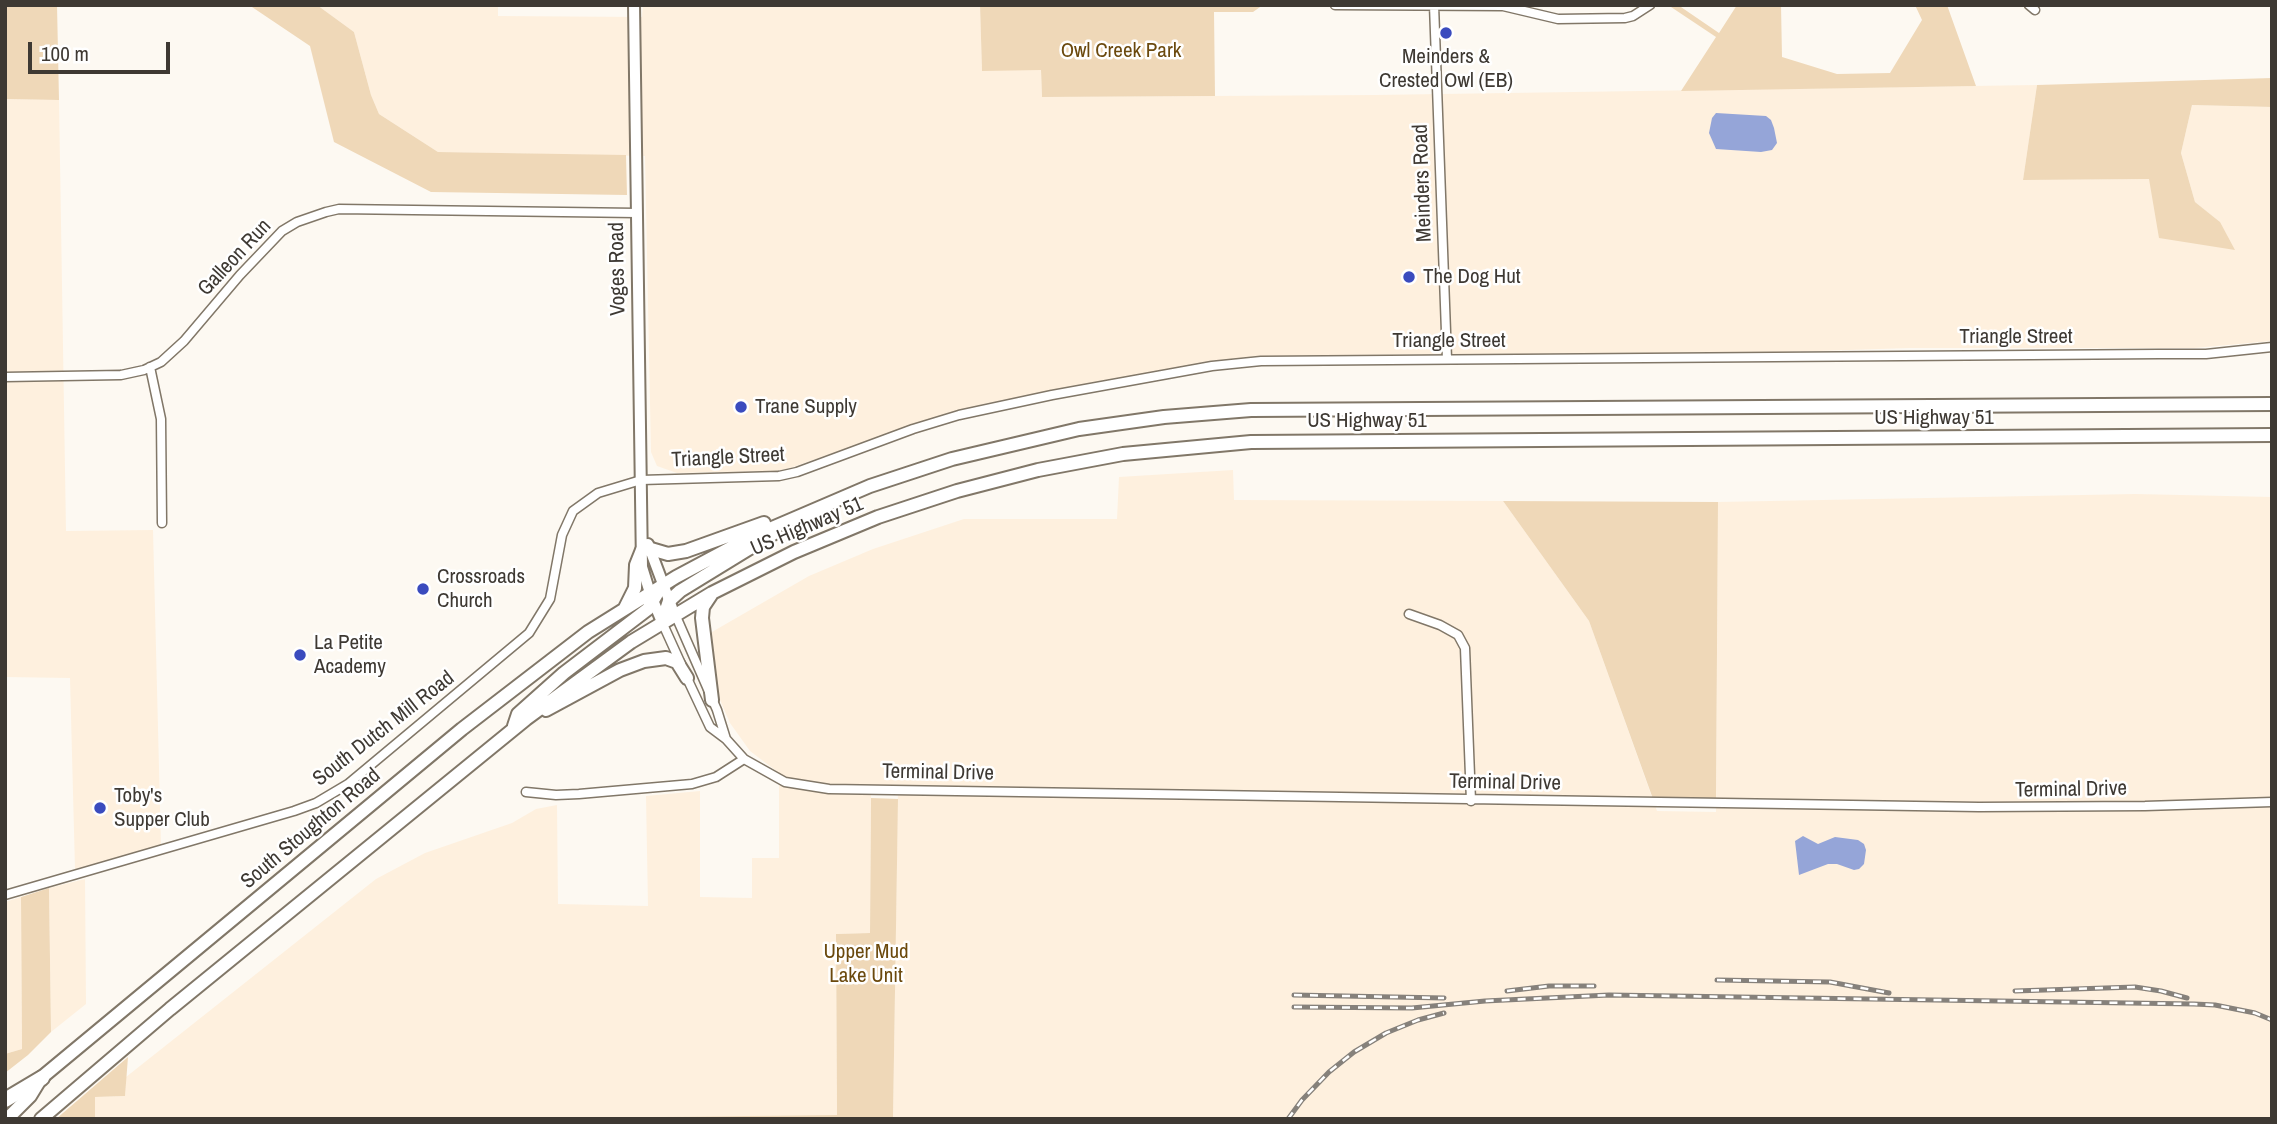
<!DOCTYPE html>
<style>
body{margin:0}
#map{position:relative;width:2277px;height:1124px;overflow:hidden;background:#fdf9f2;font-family:"Archivo Narrow",sans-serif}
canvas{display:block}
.frame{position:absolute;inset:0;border:7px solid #3e3933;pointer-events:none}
.scale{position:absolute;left:28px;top:42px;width:142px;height:32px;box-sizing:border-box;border:4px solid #3e3933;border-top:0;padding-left:9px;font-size:21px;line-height:24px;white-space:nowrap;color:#3e3933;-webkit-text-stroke:5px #fff;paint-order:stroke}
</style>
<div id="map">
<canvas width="2277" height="1124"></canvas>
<div class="frame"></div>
<div class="scale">100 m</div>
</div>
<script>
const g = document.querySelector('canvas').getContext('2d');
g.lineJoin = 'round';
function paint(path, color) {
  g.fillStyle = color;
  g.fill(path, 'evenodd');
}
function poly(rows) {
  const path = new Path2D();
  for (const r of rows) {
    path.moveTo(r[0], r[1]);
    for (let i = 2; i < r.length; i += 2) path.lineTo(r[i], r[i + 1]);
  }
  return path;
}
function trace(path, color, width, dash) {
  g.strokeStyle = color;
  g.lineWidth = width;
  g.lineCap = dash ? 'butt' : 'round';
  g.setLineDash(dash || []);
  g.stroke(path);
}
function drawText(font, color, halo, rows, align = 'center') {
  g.font = font + ' "Archivo Narrow",sans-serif';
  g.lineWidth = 5;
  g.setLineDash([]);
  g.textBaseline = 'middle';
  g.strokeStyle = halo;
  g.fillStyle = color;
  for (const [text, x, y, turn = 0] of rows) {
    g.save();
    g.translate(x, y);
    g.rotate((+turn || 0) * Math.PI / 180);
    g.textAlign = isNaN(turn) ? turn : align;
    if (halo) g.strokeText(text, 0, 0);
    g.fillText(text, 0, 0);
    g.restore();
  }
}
paint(poly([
 [317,5,498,5,498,16,642,17,643,5,980,5,982,70,1041,70,1042,97,1375,95,2037,85,2023,180,2149,179,2220,222,2195,202,2181,153,2192,105,2272,107,2272,341,2194,348,1910,348,1755,353,1339,355,1245,358,1218,361,984,404,934,418,790,468,776,471,677,473,657,466,651,452,645,156,438,152,379,114,371,95,354,32],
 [5,99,59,100,66,531,153,530,161,847,75,869,70,678,5,677],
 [1233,470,1234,500,1503,501,1589,621,1657,811,1716,812,1718,502,2135,494,2272,497,2272,1119,893,1119,898,786,871,785,870,933,836,934,837,1115,652,1117,652,1119,95,1119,95,1097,125,1096,126,1077,376,879,425,853,512,823,536,809,557,805,558,904,648,906,646,796,700,791,700,897,752,898,752,858,779,858,779,773,750,751,730,723,717,693,705,636,809,576,873,549,964,519,1117,519,1119,477],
 [85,879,86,1004,51,1032,49,888],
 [21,897,22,1049,5,1054,5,902]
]), '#fef0de');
paint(poly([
 [5,5,57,5,59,100,5,99],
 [249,5,317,5,354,32,371,95,379,114,438,152,626,155,627,195,431,192,334,142,310,46],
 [980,5,1263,5,1253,12,1214,12,1215,96,1042,97,1041,70,982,71],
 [1668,5,1678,5,1719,33,1737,5,1781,5,1782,57,1837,74,1890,73,1922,20,1915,5,1947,5,1976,86,1681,91,1716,37],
 [2272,78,2272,107,2192,105,2181,153,2195,202,2220,222,2235,250,2159,238,2149,179,2023,180,2037,85],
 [1503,501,1718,502,1716,799,1653,799,1589,621],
 [871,798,898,799,893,1119,652,1119,652,1117,837,1115,836,934,870,933],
 [49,888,51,1032,28,1055,5,1073,5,1054,22,1049,21,897],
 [128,1057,125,1096,95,1097,95,1119,56,1119]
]), '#efd8b8');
paint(poly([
 [1716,113,1766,116,1771,120,1774,128,1777,143,1772,150,1761,152,1716,149,1709,133,1712,118],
 [1803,836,1818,844,1835,837,1858,840,1864,844,1866,850,1864,864,1859,869,1854,870,1837,864,1828,864,1799,875,1795,841]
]), '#95a5d8');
const street = poly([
 [1335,5,1503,6,1558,19,1625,18,1633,16,1650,5],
 [1434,5,1447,359],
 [2029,5,2035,10],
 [150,367,161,419,162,523],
 [5,377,121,375,144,370,161,362,184,341,240,275,282,231,297,222,326,212,339,209,637,213],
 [675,614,717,710,726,739],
 [1409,614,1440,625,1458,635,1465,648,1471,801],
 [662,622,681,664],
 [686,676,710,727,726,739,744,759,785,782,829,789,1979,807,2145,806,2272,802],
 [526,792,556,795,579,794,692,784,716,777,744,759],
 [5,895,294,811,316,803,348,784,529,633,550,599,562,535,573,511,598,493,641,480,779,476,797,472,913,429,959,415,1052,395,1212,366,1261,361,2159,354,2206,354,2272,347]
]);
const secondary = poly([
 [634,5,642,567,650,593,662,622],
 [648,544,672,608]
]);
const primary = poly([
 [651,549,668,554,686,551,764,523],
 [711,595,703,607,702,618,712,700],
 [625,608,635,588,636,565,642,550],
 [662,622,669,601,680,591,773,534],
 [546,710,620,670,644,661,666,658,677,662,687,678],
 [514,726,518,714,564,673,648,609,661,587],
 [35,1083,462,729,588,632,676,577,751,537,870,486,952,459,1079,429,1164,417,1251,410,2272,404],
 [7,1119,30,1096,41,1078],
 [41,1119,170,1009,526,719,631,642,712,593,794,552,878,517,957,491,1038,470,1123,454,1251,442,2272,435]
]);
const highway = poly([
 [5,1100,42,1078]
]);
trace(street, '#817768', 11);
trace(secondary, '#817768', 14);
trace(primary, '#817768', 16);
trace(highway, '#817768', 18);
trace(street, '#fff', 8);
trace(secondary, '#fff', 10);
trace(primary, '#fff', 12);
trace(highway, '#fff', 14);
const rail = poly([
 [1717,980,1830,982,1889,993],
 [1507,991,1549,986,1594,986],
 [2015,991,2135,987,2161,991,2187,998],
 [1294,995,1444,998],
 [1294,1007,1412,1008,1485,1001,1609,995,2194,1004,2215,1005,2255,1013,2272,1020],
 [1288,1119,1302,1100,1329,1072,1354,1052,1386,1033,1418,1020,1444,1013]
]);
trace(rail, '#86817b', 5);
trace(rail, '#fff', 2.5, [8]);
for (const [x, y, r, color] of [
 [1446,33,7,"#3a4bbe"],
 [1409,277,7,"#3a4bbe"],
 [741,407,7,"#3a4bbe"],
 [423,589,7,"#3a4bbe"],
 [300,655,7,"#3a4bbe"],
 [100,808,7,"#3a4bbe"]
]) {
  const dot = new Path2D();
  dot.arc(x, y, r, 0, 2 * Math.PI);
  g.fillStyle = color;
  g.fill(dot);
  trace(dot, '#fff', 2.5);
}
drawText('21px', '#6b490d', '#fff', [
 ["Owl Creek Park",1121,51],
 ["Upper Mud",866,952],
 ["Lake Unit",866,976]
]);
drawText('21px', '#3e3933', '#fff', [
 ["Meinders &",1446,57,"center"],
 ["Crested Owl (EB)",1446,81,"center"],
 ["The Dog Hut",1423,277],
 ["Trane Supply",755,407],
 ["Crossroads",437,577],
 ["Church",437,601],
 ["La Petite",314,643],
 ["Academy",314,667],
 ["Toby's",114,796],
 ["Supper Club",114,820]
], 'left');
drawText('21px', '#3e3933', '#fff', [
 ["Meinders Road",1423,183,-92],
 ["Galleon Run",235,258,-47],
 ["Voges Road",618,269,-91],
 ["Triangle Street",2016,337],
 ["Triangle Street",1449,341],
 ["US Highway 51",1934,418],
 ["US Highway 51",1367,421],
 ["Triangle Street",728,458,-3],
 ["US Highway 51",807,527,-23],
 ["South Dutch Mill Road",384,729,-38],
 ["Terminal Drive",938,773,1],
 ["Terminal Drive",1505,783,1],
 ["Terminal Drive",2071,790,-1],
 ["South Stoughton Road",311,829,-40]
]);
</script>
